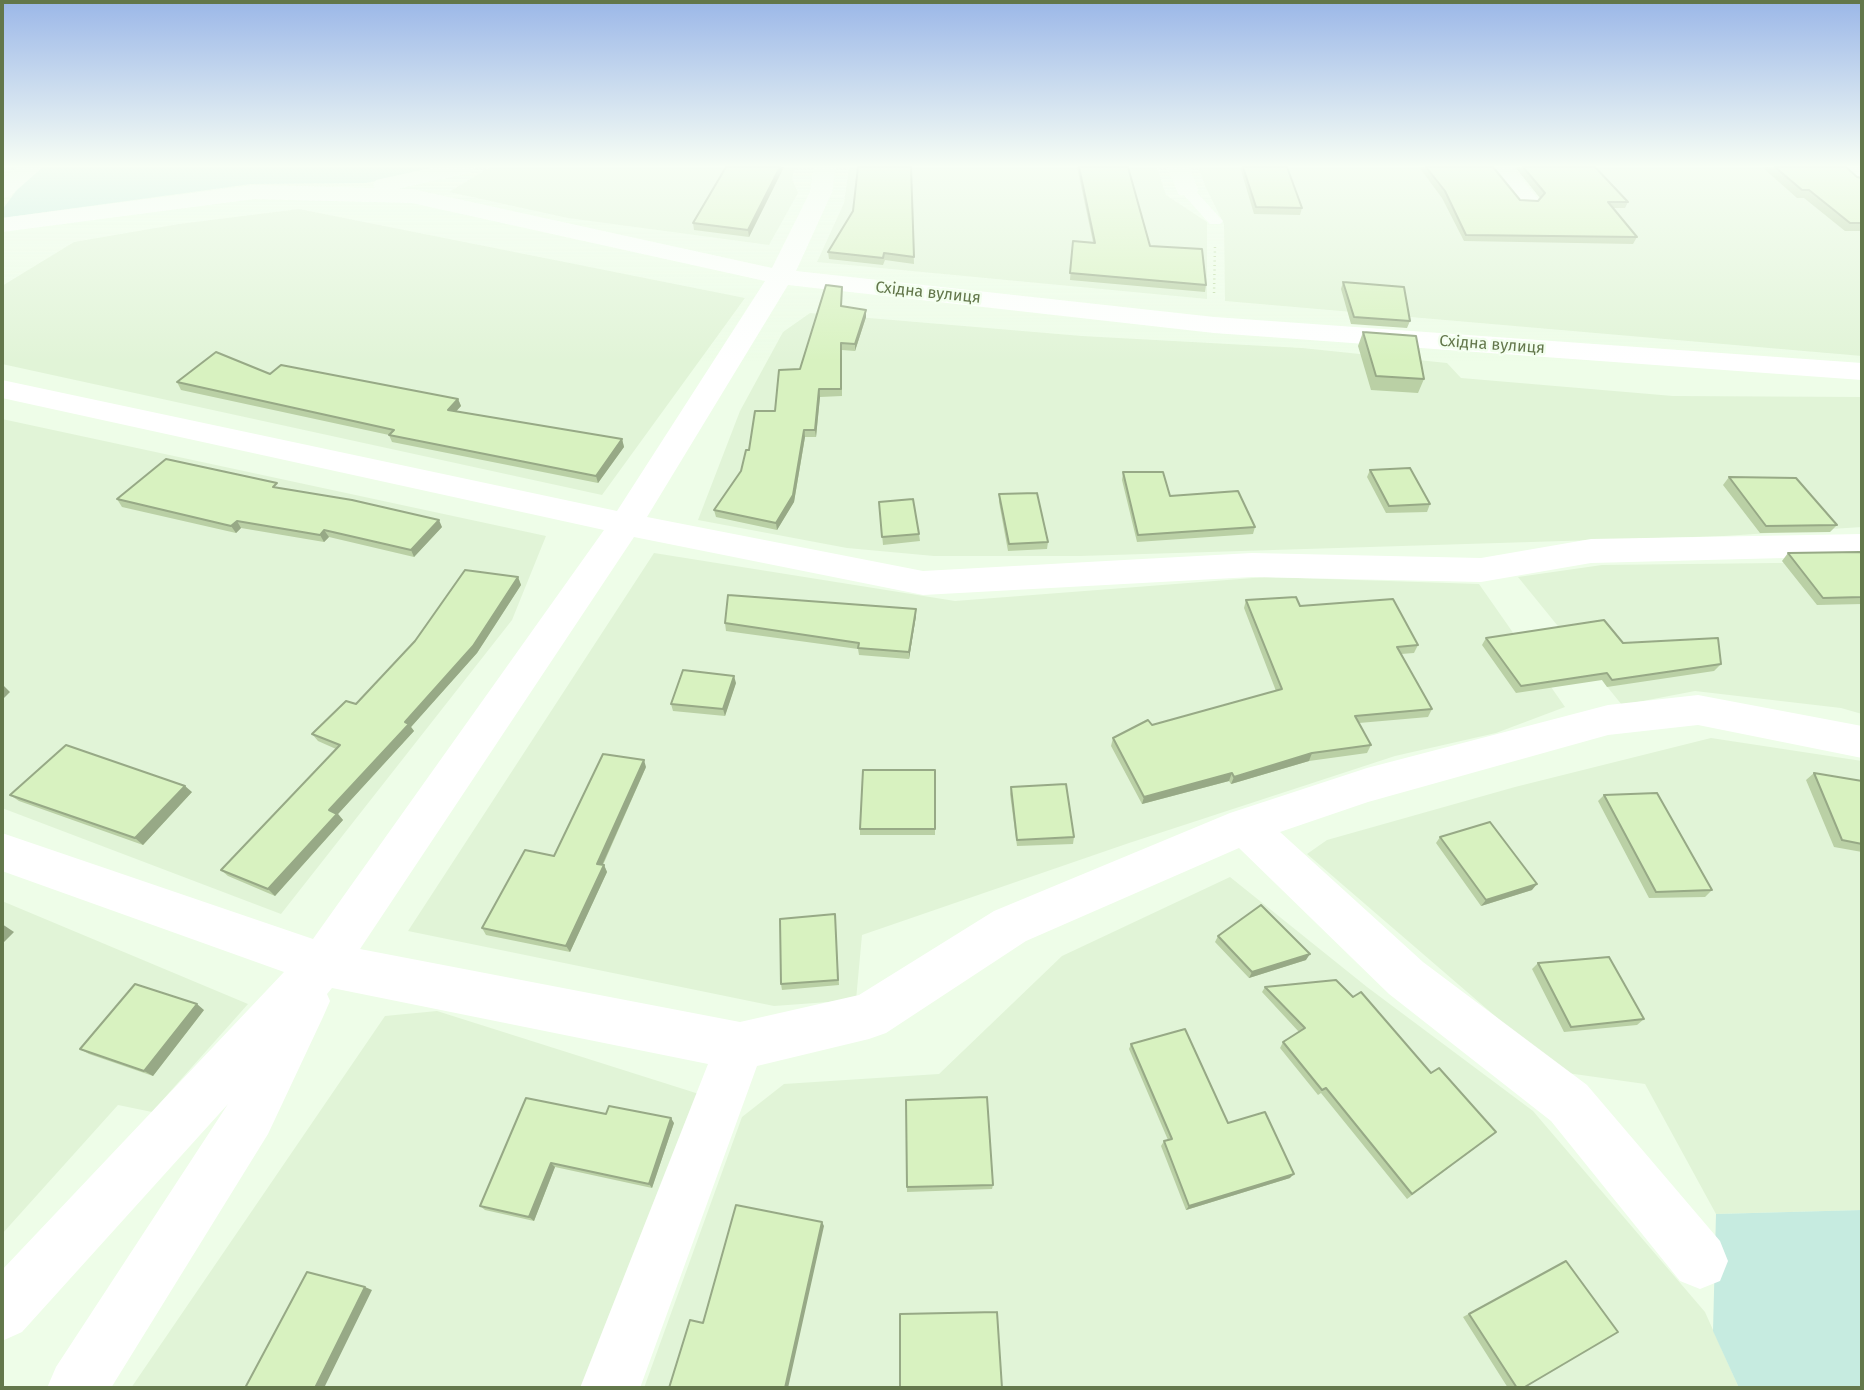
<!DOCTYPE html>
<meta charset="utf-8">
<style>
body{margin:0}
#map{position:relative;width:1864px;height:1390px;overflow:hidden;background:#eefde8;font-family:"Fira Sans",sans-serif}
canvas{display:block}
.frame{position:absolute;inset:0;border:4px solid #63774b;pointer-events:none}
</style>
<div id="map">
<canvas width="1864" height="1390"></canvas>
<div class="frame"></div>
</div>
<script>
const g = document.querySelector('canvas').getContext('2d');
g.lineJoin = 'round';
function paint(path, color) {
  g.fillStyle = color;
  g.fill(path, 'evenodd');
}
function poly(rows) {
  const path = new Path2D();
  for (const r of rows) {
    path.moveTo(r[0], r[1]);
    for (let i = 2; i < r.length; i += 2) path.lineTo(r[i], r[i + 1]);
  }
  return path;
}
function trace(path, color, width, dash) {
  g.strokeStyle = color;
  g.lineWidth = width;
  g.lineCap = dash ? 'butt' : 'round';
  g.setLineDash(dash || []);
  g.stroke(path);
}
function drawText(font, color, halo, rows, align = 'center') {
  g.font = font + ' "Fira Sans",sans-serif';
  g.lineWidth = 5;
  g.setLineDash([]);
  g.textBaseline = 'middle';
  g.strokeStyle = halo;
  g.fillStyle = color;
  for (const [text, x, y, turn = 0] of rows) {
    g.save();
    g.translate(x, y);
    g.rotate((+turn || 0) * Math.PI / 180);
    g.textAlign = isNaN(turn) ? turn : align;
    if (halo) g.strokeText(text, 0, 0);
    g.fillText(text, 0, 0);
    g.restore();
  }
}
paint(poly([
 [490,167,795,167,792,179,798,193,769,245,568,218,449,192],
 [849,167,1157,167,1166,195,1207,222,1207,299,817,262,844,203],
 [1198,167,1472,167,1571,220,1526,167,1817,167,1862,202,1862,356,1225,301,1224,224,1206,188],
 [299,209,745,298,602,495,2,364,2,286,74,242,179,224],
 [810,313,1082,336,1302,348,1447,363,1461,378,1673,396,1862,397,1862,527,1724,536,1080,556,934,556,847,548,698,520,740,411,783,332],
 [2,419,546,536,512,620,281,914,2,808],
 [654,553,955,601,1266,577,1479,584,1565,707,1496,733,1395,756,1129,843,862,935,856,1000,774,1006,408,931],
 [1862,562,1862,714,1841,708,1695,691,1622,705,1518,577,1602,565],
 [1711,738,1862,761,1862,1210,1716,1214,1645,1084,1560,1072,1307,854,1327,840,1515,787],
 [1230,877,1367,987,1533,1111,1705,1312,1739,1388,644,1388,742,1117,784,1084,939,1074,1062,956],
 [2,901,248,1004,152,1112,118,1105,2,1234],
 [437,1011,699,1094,584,1388,131,1388,385,1016]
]), '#e1f4d7');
paint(poly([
 [42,167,443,167,366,183,251,184,2,218,2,210,24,180],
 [1862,1210,1862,1388,1739,1388,1713,1331,1716,1214]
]), '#c6ebe0');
trace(poly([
 [1214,293,1215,246]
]), '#bdd8a2', 2.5, [1, 3.5]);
paint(poly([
 [1187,186,1192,187,1220,218,1223,221,1220,224,1210,224,1182,193,1180,190,1182,187,1187,186]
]), '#fff');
paint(poly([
 [19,167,43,167,10,196,2,198,2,180,19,167],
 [435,167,475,167,472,172,397,189,412,189,772,268,810,192,814,167,836,167,832,192,796,271,1214,317,1862,363,1862,380,1214,333,788,285,647,517,923,571,1252,553,1481,558,1591,539,1862,534,1862,556,1591,563,1481,582,1252,577,923,595,634,537,360,949,740,1022,859,995,994,911,1230,813,1367,768,1608,705,1698,695,1862,726,1862,758,1698,725,1608,735,1368,802,1280,832,1423,962,1587,1085,1720,1241,1728,1261,1720,1281,1700,1289,1680,1281,1551,1121,1389,994,1239,848,1026,941,886,1033,869,1039,757,1066,640,1388,580,1388,708,1064,332,988,327,994,330,1001,323,1017,268,1134,111,1388,47,1388,56,1367,228,1104,22,1332,2,1341,2,1270,284,972,2,871,2,833,313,939,604,530,2,398,2,380,617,511,765,281,412,203,254,199,2,232,2,218,254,185,375,188,373,185,376,180,435,167],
 [1167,167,1189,167,1198,190,1195,195,1179,195,1167,167],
 [1489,167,1512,167,1539,200,1535,205,1519,205,1489,167]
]), '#fff');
paint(poly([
 [1837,167,1862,167,1862,185,1854,183,1837,167]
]), '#fff');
paint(poly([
 [784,167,749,237,694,230,693,223],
 [1077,167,1128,167,1150,246,1206,285,1205,292,1070,280,1073,241,1093,242],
 [1240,167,1287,167,1302,208,1300,215,1254,214],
 [1419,167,1493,167,1520,200,1538,201,1540,198,1515,167,1595,167,1628,202,1625,208,1613,208,1637,237,1633,244,1464,241,1442,198],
 [1762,167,1846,167,1857,177,1862,178,1862,231,1845,231,1804,198,1797,198],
 [911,177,914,264,885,260,883,265,829,259,828,252],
 [1343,282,1410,321,1407,328,1351,324,1341,289],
 [842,306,866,317,855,351,842,350,842,396,820,397,816,437,805,437,794,502,777,530,716,517,714,510,741,471,749,450,775,411,800,369],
 [1363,332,1424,379,1418,393,1371,390,1358,346],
 [270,374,458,399,461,406,456,411,622,439,624,447,598,483,392,442,389,435,181,390,177,382],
 [1370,470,1430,504,1427,512,1386,513,1367,477],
 [1123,472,1170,496,1255,527,1253,534,1137,542,1122,480],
 [1729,477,1837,525,1830,532,1760,533,1723,485],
 [281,488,442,527,414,557,329,537,324,542,241,528,236,533,122,507,117,499],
 [999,494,1048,542,1047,549,1008,551,999,502],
 [879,502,919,534,920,541,883,545],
 [1788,553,1862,554,1862,604,1817,605,1782,561],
 [518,577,521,585,477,653,411,727,414,731,338,814,343,820,275,896,228,876,221,870,336,749,318,741,312,734,356,704],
 [1246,600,1300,606,1418,645,1414,653,1401,654,1432,709,1428,717,1359,723,1371,745,1367,753,1309,761,1231,784,1229,781,1142,804,1111,746,1113,738,1276,691,1244,608],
 [916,609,916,616,909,659,859,655,858,649,726,631,725,623],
 [1486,638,1623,643,1721,664,1714,671,1607,687,1602,680,1516,693,1482,645],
 [736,683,725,716,673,711,671,704],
 [646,767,603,865,604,865,607,872,570,952,486,935,482,928,554,856],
 [935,770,935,835,860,835,860,829],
 [1814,773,1862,781,1862,852,1834,847,1806,780],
 [1011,787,1074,837,1073,844,1017,846,1010,794],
 [192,792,143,845,19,801,10,795],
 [1604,795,1712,890,1705,897,1649,898,1598,801],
 [1440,837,1532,890,1481,906,1436,843],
 [835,914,839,985,782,990,781,984],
 [1218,936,1306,960,1249,978,1215,942],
 [1538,963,1644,1019,1637,1025,1564,1032,1532,969],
 [1265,987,1431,1073,1496,1132,1407,1199,1321,1093,1318,1095,1280,1048,1283,1042,1299,1032,1262,992],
 [204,1010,153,1076,89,1054,80,1049],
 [1131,1044,1228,1123,1290,1178,1186,1210,1161,1146,1164,1141,1168,1140,1129,1049],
 [906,1100,993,1185,992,1189,907,1192],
 [606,1114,674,1123,652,1188,555,1167,534,1221,485,1210,480,1206],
 [1559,1265,1523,1388,1508,1388,1463,1317]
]), '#bad0a5');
paint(poly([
 [780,167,784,167,749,237,748,230],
 [866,310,866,317,855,351,855,344],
 [819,389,820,397,816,437,815,430],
 [458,399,461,406,451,417,448,410],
 [804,430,805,437,794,502,777,530,776,523],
 [622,439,624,447,598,483,596,476],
 [439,520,442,527,414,557,411,550],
 [237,521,241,528,236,533,231,526],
 [324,530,329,537,324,542,320,535],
 [518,577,521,585,477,653,411,727,414,731,338,814,343,820,275,896,268,889,329,810,405,722],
 [916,609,916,616,909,659,909,652],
 [734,676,736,683,725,716,723,709],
 [3,685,10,692,2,700,2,686],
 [1312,753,1309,761,1231,784,1234,777],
 [644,760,646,767,600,870,597,864],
 [1232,773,1229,781,1142,804,1144,797],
 [185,786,192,792,143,845,135,838],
 [604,865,607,872,570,952,566,946],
 [1537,884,1532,890,1481,906,1486,900],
 [2,924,14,932,2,944],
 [1310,954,1306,960,1249,978,1252,972],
 [197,1004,204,1010,153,1076,144,1071],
 [671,1118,674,1123,652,1188,649,1184],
 [551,1163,555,1167,534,1221,529,1217],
 [1294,1174,1290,1178,1186,1210,1189,1206],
 [822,1222,824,1226,788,1388,785,1388],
 [365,1287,372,1290,324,1388,315,1388]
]), '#97a986');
const building = poly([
 [726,167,780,167,748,230,693,223,726,167],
 [858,167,911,167,914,257,884,253,883,258,828,252,853,211,858,167],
 [1079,167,1128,167,1150,246,1202,249,1206,285,1070,273,1073,241,1095,243,1079,167],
 [1243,167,1287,167,1302,208,1256,207,1243,167],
 [1426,167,1493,167,1520,200,1538,201,1545,193,1523,167,1595,167,1628,202,1608,202,1637,237,1466,235,1445,191,1426,167],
 [1775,167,1846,167,1857,177,1862,178,1862,223,1850,223,1809,190,1802,190,1775,167],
 [1343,282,1404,287,1410,321,1354,317,1343,282],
 [826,285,842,287,841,306,866,310,855,344,841,343,841,389,819,389,815,430,804,430,793,495,776,523,714,510,741,471,746,450,749,450,755,411,775,411,779,370,800,369,826,285],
 [1363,332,1416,336,1424,379,1376,376,1363,332],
 [216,352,270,374,281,365,458,399,448,410,622,439,596,476,389,435,394,430,177,382,216,352],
 [166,459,277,483,273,487,352,500,439,520,411,550,324,530,320,535,237,521,231,526,117,499,166,459],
 [1410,468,1430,504,1389,506,1370,470,1410,468],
 [1123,472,1163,472,1170,496,1238,491,1255,527,1138,535,1123,472],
 [1729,477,1796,478,1837,525,1766,526,1729,477],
 [1037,493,1048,542,1009,544,999,494,1037,493],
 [913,499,919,534,882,537,879,502,913,499],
 [1860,552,1862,554,1862,597,1823,598,1788,553,1860,552],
 [465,570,518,577,473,646,405,722,409,724,329,810,337,814,268,889,221,870,340,745,312,734,346,701,356,704,415,641,465,570],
 [728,595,916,609,909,652,858,648,859,643,725,623,728,595],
 [1296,597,1300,606,1393,599,1418,645,1397,647,1432,709,1355,716,1371,745,1312,753,1234,777,1232,773,1144,797,1113,738,1148,720,1152,725,1282,689,1246,600,1296,597],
 [1604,620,1623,643,1718,638,1721,664,1612,680,1607,673,1521,686,1486,638,1604,620],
 [683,670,734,676,723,709,671,704,683,670],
 [66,745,185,786,135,838,10,795,66,745],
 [603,754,644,760,597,864,604,865,566,946,482,928,525,850,554,856,603,754],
 [863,770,935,770,935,829,860,829,863,770],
 [1814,773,1862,781,1862,844,1842,840,1814,773],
 [1066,784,1074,837,1017,840,1011,787,1066,784],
 [1657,793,1712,890,1656,892,1604,795,1657,793],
 [1490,822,1537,884,1486,900,1440,837,1490,822],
 [1261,905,1310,954,1252,972,1218,936,1261,905],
 [835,914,838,980,781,984,780,919,835,914],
 [1609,957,1644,1019,1571,1027,1538,963,1609,957],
 [1336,980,1353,997,1361,992,1431,1073,1439,1068,1496,1132,1412,1194,1326,1088,1322,1090,1283,1042,1305,1028,1265,987,1336,980],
 [135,984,197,1004,144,1071,80,1049,135,984],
 [1185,1029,1228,1123,1265,1112,1294,1174,1189,1206,1164,1141,1172,1139,1131,1044,1185,1029],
 [987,1097,993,1185,907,1187,906,1100,987,1097],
 [526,1098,606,1114,609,1106,671,1118,649,1184,551,1163,529,1217,480,1206,526,1098],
 [736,1205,822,1222,785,1388,669,1388,690,1320,703,1323,736,1205],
 [1566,1261,1618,1332,1523,1388,1517,1388,1469,1314,1566,1261],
 [307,1272,365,1287,315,1388,245,1388,307,1272],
 [997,1312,1002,1388,900,1388,900,1314,997,1312]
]);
paint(building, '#d8f2c0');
trace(building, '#97a986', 2);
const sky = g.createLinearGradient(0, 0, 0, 361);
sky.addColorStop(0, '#9bb7e8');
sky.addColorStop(0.46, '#f7fef5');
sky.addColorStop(1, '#f7fef500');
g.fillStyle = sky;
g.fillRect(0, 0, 1864, 361);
drawText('16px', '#63774b', '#f3ffef', [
 ["Східна вулиця",928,293,6],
 ["Східна вулиця",1492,345,4]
]);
</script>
